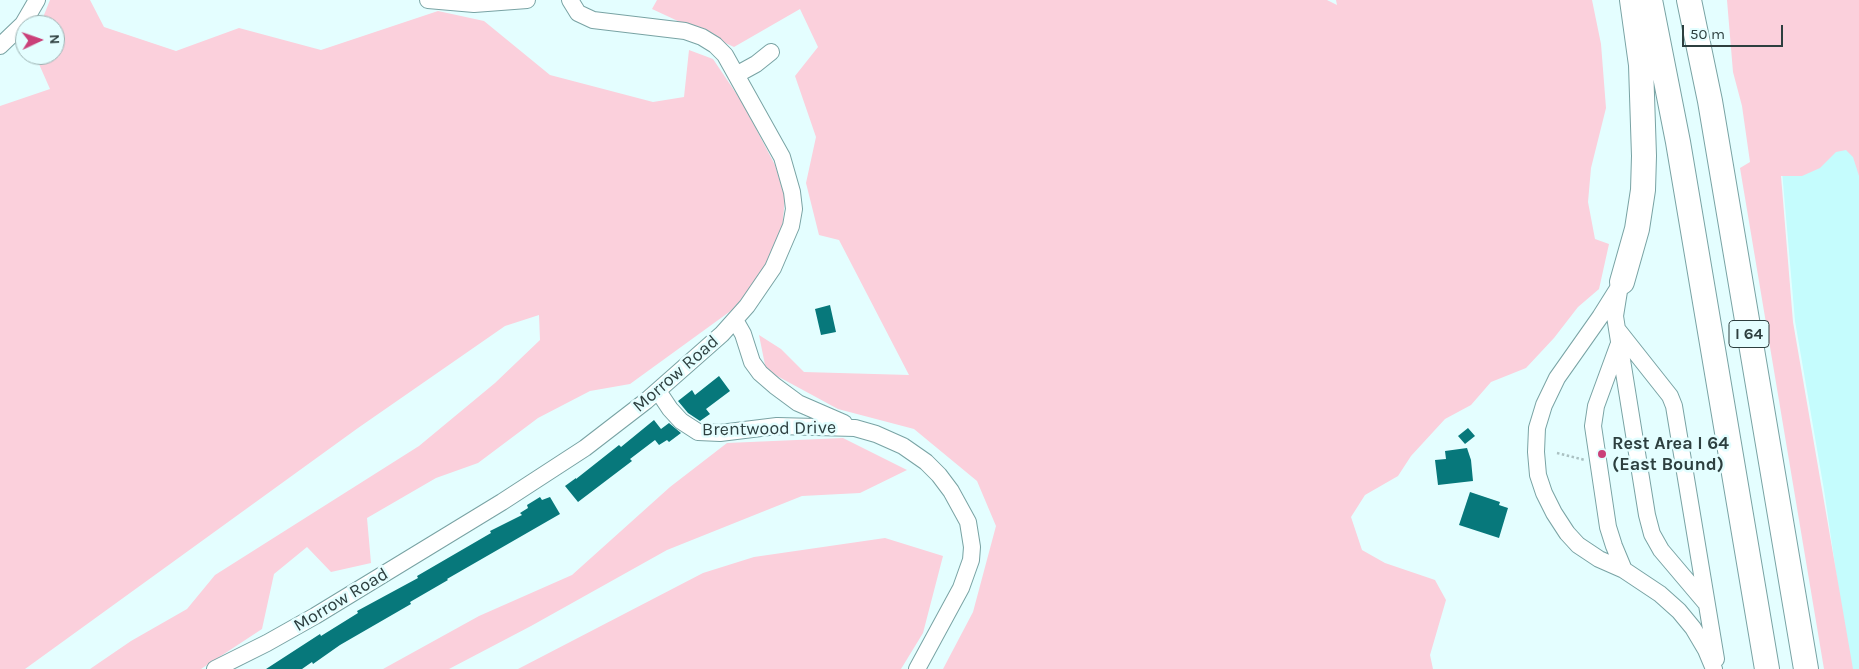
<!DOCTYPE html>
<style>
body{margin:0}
#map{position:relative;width:1859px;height:669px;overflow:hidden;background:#e4feff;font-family:Karla,sans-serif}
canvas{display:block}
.north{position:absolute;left:15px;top:15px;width:50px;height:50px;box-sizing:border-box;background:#e4feff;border:1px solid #9bb2b2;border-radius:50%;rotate:87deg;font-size:14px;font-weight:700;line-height:20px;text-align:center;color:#2d3f3f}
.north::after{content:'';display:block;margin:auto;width:18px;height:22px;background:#ca4079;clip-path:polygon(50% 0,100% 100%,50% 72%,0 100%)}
.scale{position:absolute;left:1682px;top:25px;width:101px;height:22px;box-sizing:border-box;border:2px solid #2d3f3f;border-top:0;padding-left:6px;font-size:15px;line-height:18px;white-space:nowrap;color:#2d3f3f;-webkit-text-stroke:4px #e4feff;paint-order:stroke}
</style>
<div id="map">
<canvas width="1859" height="669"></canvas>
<div class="north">N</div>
<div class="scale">50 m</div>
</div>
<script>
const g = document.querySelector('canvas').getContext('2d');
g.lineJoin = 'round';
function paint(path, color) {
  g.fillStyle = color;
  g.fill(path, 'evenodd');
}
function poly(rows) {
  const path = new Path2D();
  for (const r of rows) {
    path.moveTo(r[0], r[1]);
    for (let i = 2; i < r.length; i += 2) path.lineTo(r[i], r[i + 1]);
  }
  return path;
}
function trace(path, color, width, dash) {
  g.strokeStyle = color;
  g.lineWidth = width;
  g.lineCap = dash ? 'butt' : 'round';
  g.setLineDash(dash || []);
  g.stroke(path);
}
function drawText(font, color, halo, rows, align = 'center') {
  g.font = font + ' Karla,sans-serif';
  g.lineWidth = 5;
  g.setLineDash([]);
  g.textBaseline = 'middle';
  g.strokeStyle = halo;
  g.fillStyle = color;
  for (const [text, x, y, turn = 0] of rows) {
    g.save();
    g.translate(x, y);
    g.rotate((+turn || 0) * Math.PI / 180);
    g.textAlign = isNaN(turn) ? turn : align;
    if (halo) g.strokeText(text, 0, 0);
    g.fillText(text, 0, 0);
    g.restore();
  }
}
paint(poly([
 [1859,45,1859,669,1852,669,1848,654,1824,490,1795,321,1782,171]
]), '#c5fcfd');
paint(poly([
 [50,0,90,0,104,27,176,51,239,28,321,50,438,11,484,21,550,75,653,102,684,97,689,50,713,59,742,102,775,165,785,198,782,231,760,277,732,310,630,384,590,391,538,418,478,463,436,478,367,518,371,563,331,572,307,547,274,574,262,629,201,669,90,669,131,641,187,609,215,575,419,446,495,383,540,340,539,315,505,326,358,428,25,669,0,669,0,106,50,89,35,55,55,55,55,25,40,25],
 [657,0,1327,0,1337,5,1336,0,1592,0,1601,44,1606,108,1591,168,1588,202,1595,239,1609,244,1599,289,1578,307,1554,338,1526,368,1491,382,1471,405,1445,419,1411,456,1398,476,1365,495,1351,517,1362,550,1385,563,1435,580,1446,600,1430,655,1433,669,943,669,973,612,996,526,977,481,914,429,838,409,766,370,759,335,781,349,804,372,909,375,839,240,819,235,806,183,816,137,795,76,818,47,800,9,734,47,652,9],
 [1727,0,1859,0,1859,176,1853,157,1846,150,1836,152,1820,168,1802,176,1781,176,1793,322,1853,669,1824,669,1740,168,1750,162,1742,106,1733,72],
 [843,438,907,470,860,493,802,496,667,550,531,626,449,669,383,669,479,616,572,575,670,487,727,443],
 [885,538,943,556,923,633,901,669,518,669,703,573,754,557]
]), '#fbd0dc');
paint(poly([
 [830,305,836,332,821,335,815,309],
 [719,376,730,391,706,409,710,414,700,421,688,413,678,401,692,390,695,395],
 [654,420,661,429,669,423,681,433,669,442,667,440,659,445,655,440,630,459,632,461,578,502,565,486,576,478,576,479,619,445,621,447],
 [1468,428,1475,436,1465,444,1458,436],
 [1467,448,1471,460,1473,481,1438,485,1435,460,1446,459,1445,451],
 [1470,492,1500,502,1499,505,1508,508,1499,538,1459,525],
 [540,497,542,500,550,497,560,514,447,579,448,580,410,602,411,604,340,645,313,664,312,662,302,669,266,669,320,634,321,636,358,613,357,611,418,578,417,576,491,533,490,531,522,515,520,513,528,508,527,505]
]), '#07787b');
const minor = poly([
 [428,0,474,4,527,0],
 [0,46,23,24,37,0],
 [736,75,756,64,771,52],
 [1622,282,1600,317,1557,378,1544,405,1537,428,1536,452,1538,475,1544,493,1554,513,1567,533,1578,545,1599,559,1624,570,1660,594,1679,611,1693,628,1706,650,1714,669],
 [1619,291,1615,316,1617,329,1647,515,1652,534,1661,550,1705,602],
 [735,320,743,334,752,362,760,373,775,386,798,403,844,423],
 [1617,329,1670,396,1674,406,1716,659],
 [1618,346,1596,406,1593,426,1608,527,1614,546,1624,570],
 [658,391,670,409,681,421,698,432,720,433,777,426,855,428,876,434,903,446,926,462,939,475,951,491,968,522,972,547,971,560,961,588,917,669],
 [215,669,267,643,315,616,502,502,585,448,646,401,722,334,747,306,773,268,791,226,794,209,792,192,782,157,725,55,715,45,702,37,685,31,593,20,578,13,570,0]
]);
const highway = poly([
 [1650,0,1678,142,1767,669],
 [1689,0,1710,101,1806,669],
 [1622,282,1637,229,1643,190,1644,156,1641,65,1632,0]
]);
trace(minor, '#79a3a4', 18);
trace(highway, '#79a3a4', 26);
trace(poly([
 [1557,453,1585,460]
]), '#aac1c2', 2.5, [2.5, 2.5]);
trace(minor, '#fff', 16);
trace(highway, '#fff', 24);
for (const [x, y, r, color] of [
 [1602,454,5,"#ca4079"]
]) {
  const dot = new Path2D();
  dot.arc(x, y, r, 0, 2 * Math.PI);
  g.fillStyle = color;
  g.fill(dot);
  trace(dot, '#e4feff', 2);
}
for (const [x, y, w] of [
 [1749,334,40]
]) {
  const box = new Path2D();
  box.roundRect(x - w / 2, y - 13.5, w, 27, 4);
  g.fillStyle = '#e4feff';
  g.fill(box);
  trace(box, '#2d3f3f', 1);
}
drawText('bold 16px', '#2d3f3f', null, [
 ["I 64",1749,334]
]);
drawText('18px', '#2d3f3f', '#e4feff', [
 ["Morrow Road",676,374,-41],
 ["Brentwood Drive",769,429,-1],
 ["Morrow Road",341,600,-31]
]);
drawText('bold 18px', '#2d3f3f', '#e4feff', [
 ["Rest Area I 64",1612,444],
 ["(East Bound)",1612,465]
], 'left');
</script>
